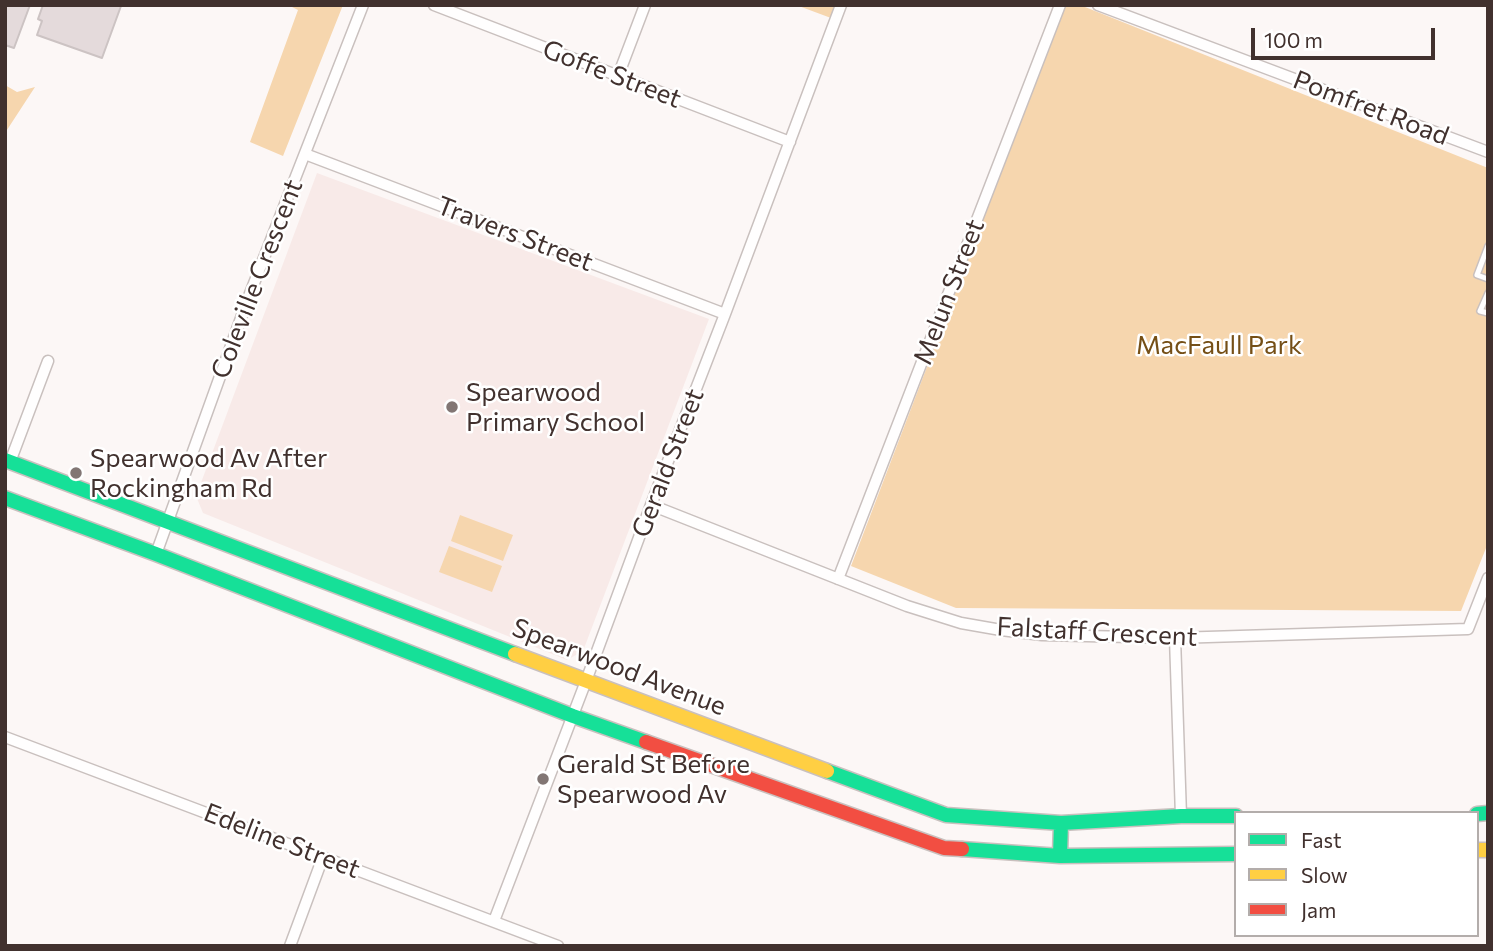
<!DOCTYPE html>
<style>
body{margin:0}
#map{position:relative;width:1493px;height:951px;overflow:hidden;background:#fcf7f6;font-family:Commissioner,sans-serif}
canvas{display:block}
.frame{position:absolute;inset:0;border:7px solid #41312e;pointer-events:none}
.legend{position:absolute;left:1234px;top:811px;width:245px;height:126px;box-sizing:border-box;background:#fff;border:2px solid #b3adab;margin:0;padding:9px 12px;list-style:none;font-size:21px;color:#41312e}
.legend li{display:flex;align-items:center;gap:14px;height:35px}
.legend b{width:35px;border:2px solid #b3adab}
.scale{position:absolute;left:1251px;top:28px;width:184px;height:32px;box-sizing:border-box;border:4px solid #41312e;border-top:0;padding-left:9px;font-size:21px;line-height:24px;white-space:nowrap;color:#41312e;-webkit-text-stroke:5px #fff;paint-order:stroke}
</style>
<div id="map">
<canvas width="1493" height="951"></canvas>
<div class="frame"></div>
<ul class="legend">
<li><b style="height:9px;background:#16e098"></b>Fast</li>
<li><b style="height:9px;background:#ffcf43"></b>Slow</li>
<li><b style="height:9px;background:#f24e42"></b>Jam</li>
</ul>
<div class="scale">100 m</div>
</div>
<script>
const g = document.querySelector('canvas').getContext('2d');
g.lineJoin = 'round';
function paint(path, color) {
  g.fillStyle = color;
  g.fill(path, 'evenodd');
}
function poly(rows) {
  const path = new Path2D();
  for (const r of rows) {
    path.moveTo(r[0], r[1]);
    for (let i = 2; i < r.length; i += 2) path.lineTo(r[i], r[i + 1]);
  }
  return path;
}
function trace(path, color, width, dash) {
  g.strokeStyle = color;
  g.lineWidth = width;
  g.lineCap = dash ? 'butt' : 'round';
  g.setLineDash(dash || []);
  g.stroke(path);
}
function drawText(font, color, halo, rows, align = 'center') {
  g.font = font + ' Commissioner,sans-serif';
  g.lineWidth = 5;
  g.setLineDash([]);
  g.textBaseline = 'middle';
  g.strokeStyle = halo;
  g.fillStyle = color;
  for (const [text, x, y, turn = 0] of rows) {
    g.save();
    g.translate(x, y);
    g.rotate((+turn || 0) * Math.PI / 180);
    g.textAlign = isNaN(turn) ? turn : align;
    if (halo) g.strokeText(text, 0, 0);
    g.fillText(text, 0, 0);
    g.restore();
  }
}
paint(poly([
 [317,173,709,319,583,651,567,660,203,513,196,496]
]), '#f8eae8');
paint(poly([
 [288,5,343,5,283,156,250,142,298,10],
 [796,5,836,5,831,18],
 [1065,5,1080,5,1488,168,1488,543,1461,611,956,608,851,566],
 [5,85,17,92,35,87,5,133],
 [460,515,513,535,503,561,451,541],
 [449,546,502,566,492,592,439,572]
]), '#f6d6ae');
const building = poly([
 [5,5,30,5,14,48,5,45,5,5],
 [43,5,121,6,102,58,37,35,42,21,38,19,43,5]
]);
paint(building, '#e4dadb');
trace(building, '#ccc3c3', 2);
const lane = poly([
 [1488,246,1477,275,1488,279],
 [1488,293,1480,311,1488,313]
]);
const street = poly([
 [434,5,790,142],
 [1098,5,1488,152],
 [618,76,645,5],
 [305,154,725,314],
 [10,462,48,361],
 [651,505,907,606,961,623,1001,630,1042,635,1175,638,1468,629,1488,578],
 [156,554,249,296,363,5],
 [838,579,1060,5],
 [1175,638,1181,816],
 [5,737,558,946],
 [494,921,586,681,651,505,725,314,841,5],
 [290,946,323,857]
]);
const fast = poly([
 [5,460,515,654],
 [5,498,156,554,573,716,646,742],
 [827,771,946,815,1061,823,1181,816,1236,816],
 [1477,814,1488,813],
 [962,849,1060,856,1236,854],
 [1060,856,1061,823]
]);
const slow = poly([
 [515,654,827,771],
 [1477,850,1488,850]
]);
const jam = poly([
 [646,742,944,848,962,849]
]);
trace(lane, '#c9c0be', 8);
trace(street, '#c9c0be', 13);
trace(fast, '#c9c0be', 17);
trace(slow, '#c9c0be', 17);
trace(jam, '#c9c0be', 17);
trace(lane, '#fffefe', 5);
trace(street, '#fffefe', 10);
trace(fast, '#16e098', 14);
trace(slow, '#ffcf43', 14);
trace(jam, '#f24e42', 14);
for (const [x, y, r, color] of [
 [452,407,7,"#827674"],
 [76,473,7,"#827674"],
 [543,779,7,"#827674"]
]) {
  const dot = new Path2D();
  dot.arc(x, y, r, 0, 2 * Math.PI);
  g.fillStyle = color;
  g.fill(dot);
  trace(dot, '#fff', 2.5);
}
drawText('26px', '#41312e', '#fff', [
 ["Goffe Street",612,74,21],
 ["Pomfret Road",1371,108,21],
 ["Travers Street",515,234,21],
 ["Coleville Crescent",257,279,-69],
 ["Melun Street",949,292,-69],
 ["Gerald Street",668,463,-69],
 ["Falstaff Crescent",1097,632,3],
 ["Spearwood Avenue",619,667,21],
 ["Edeline Street",282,841,21]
]);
drawText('26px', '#754f16', '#fff', [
 ["MacFaull Park",1219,345]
]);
drawText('26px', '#41312e', '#fff', [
 ["Spearwood",466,392],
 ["Primary School",466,422],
 ["Spearwood Av After",90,458],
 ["Rockingham Rd",90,488],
 ["Gerald St Before",557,764],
 ["Spearwood Av",557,794]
], 'left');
</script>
